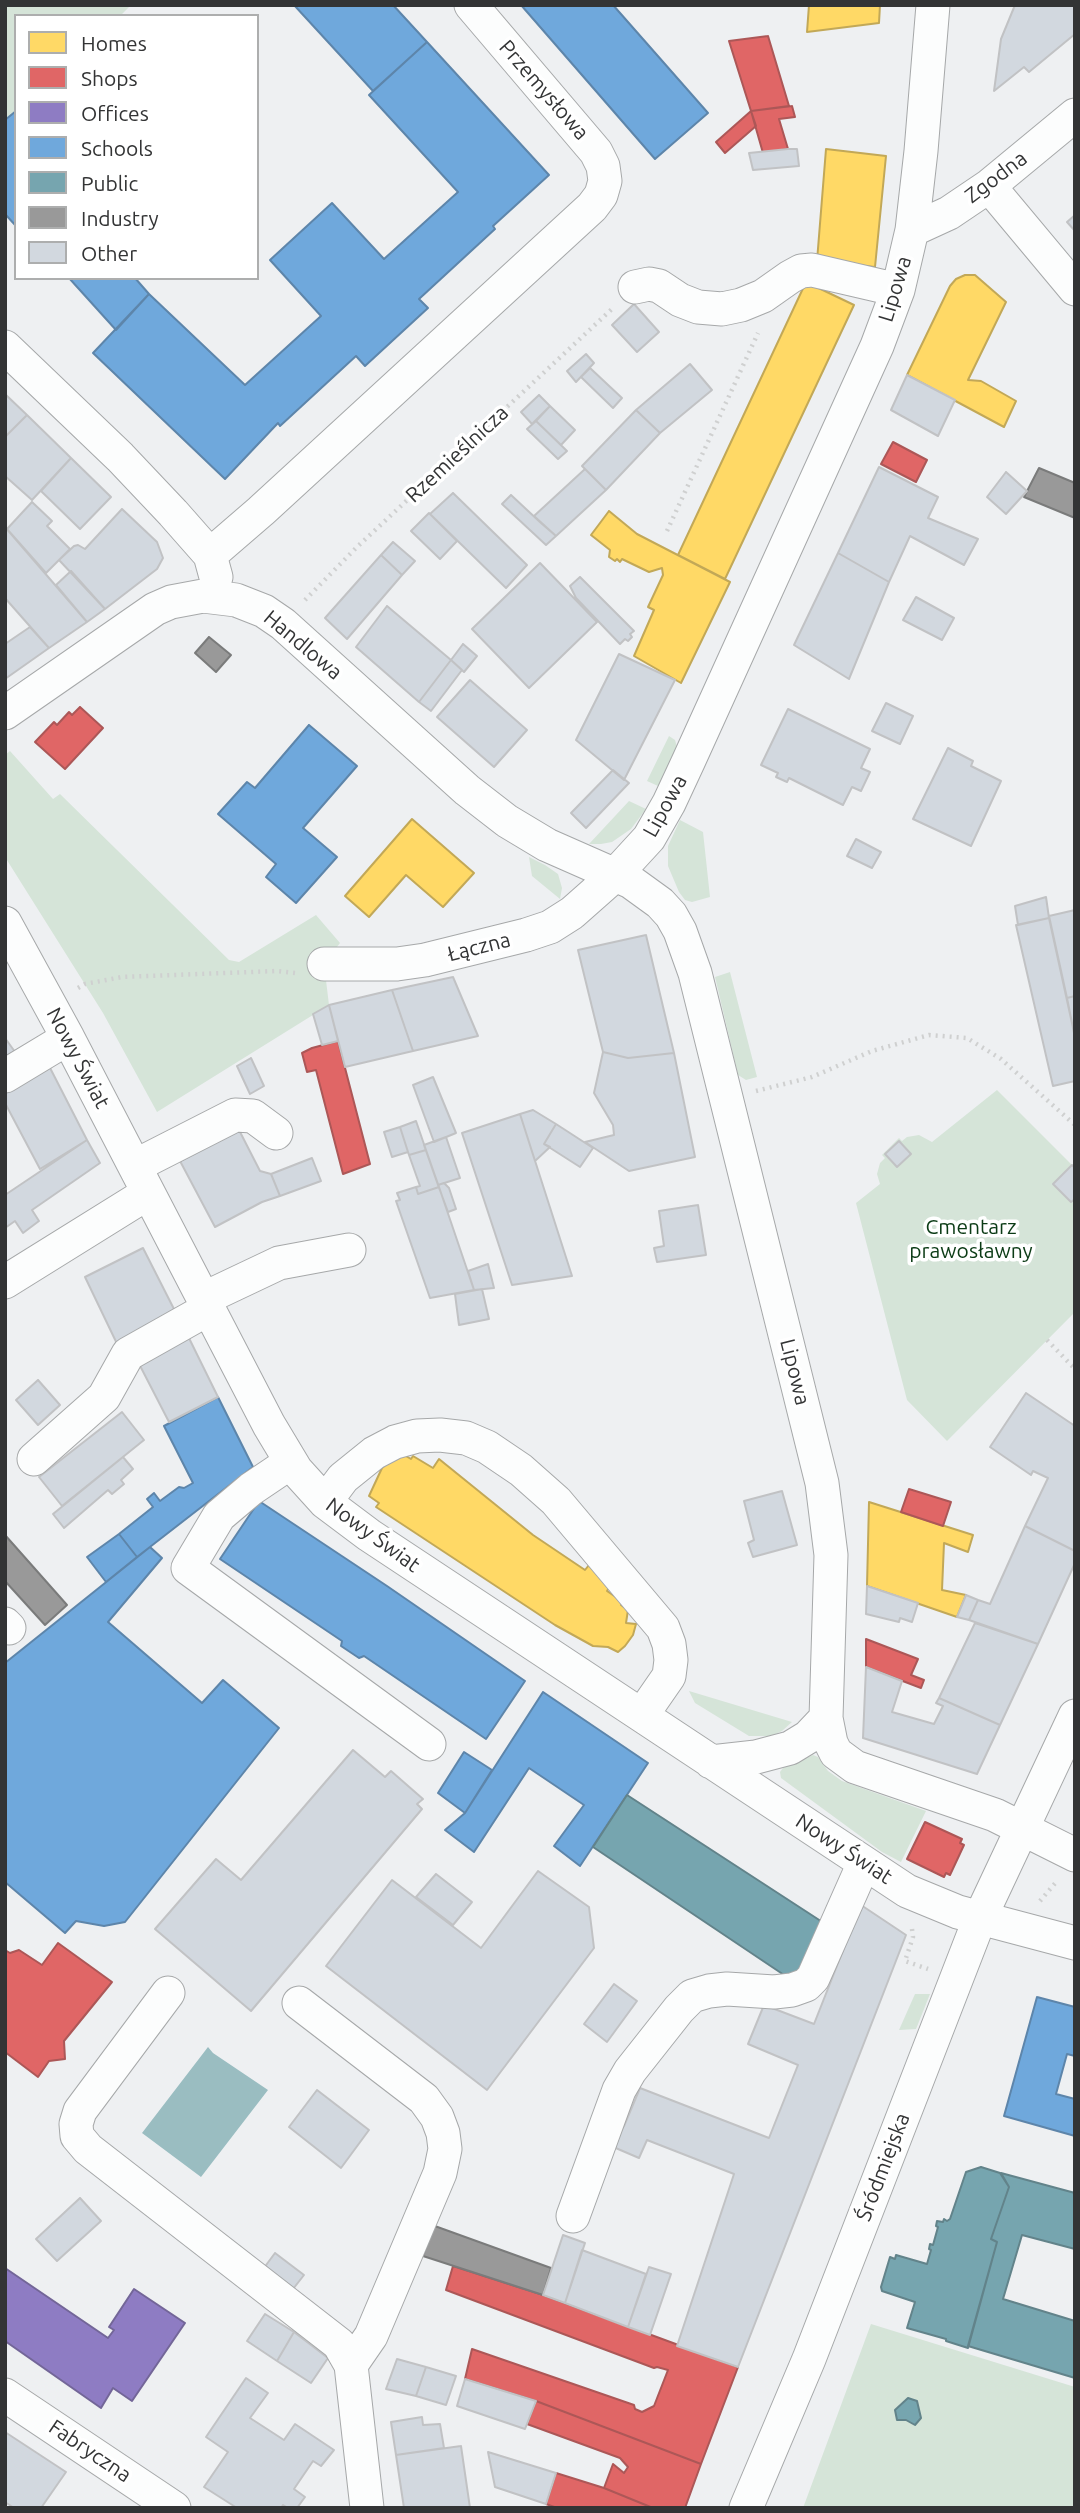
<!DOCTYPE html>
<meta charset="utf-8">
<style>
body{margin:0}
#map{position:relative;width:1080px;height:2513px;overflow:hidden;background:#eef0f2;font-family:Ubuntu,sans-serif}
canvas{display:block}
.frame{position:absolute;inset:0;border:7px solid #333435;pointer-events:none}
.legend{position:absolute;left:14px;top:14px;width:245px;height:266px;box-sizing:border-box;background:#fff;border:2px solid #adaeae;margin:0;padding:9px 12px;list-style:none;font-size:21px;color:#333435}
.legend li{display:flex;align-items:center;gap:14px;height:35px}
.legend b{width:35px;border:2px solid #adaeae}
</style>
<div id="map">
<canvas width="1080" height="2513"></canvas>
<div class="frame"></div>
<ul class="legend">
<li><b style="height:19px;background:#ffd966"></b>Homes</li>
<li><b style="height:19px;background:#e06666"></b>Shops</li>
<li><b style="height:19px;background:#8e7cc3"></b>Offices</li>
<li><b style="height:19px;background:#6fa8dc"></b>Schools</li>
<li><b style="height:19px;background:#76a5af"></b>Public</li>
<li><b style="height:19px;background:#999"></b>Industry</li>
<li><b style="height:19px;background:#d2d8df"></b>Other</li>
</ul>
</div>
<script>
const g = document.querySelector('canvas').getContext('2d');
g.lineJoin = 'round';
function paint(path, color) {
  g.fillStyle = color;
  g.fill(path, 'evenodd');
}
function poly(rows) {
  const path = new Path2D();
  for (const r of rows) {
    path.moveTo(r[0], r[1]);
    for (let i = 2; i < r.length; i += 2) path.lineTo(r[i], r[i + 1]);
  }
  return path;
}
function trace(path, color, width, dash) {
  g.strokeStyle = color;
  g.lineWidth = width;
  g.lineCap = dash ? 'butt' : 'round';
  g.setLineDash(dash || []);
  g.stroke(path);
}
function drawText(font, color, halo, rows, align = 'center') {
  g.font = font + ' Ubuntu,sans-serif';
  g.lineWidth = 7;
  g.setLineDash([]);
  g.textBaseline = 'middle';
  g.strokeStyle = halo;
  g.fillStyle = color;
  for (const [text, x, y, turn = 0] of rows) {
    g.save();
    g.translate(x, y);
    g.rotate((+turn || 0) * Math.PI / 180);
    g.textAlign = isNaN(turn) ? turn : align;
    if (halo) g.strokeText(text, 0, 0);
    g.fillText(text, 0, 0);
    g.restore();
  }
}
paint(poly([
 [5,5,131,5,120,16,16,16,16,111,5,120],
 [669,736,675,740,677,747,658,786,647,781],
 [10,751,53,799,60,794,229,960,239,962,316,915,340,943,324,964,329,1005,157,1112,103,1013,5,857,5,755],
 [629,801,646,809,631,829,612,842,601,844,589,844],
 [680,820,703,832,710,897,692,902,685,900,679,892,668,866,668,846],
 [529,857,545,865,558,874,562,888,560,899,532,876],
 [730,972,757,1077,746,1080,738,1075,715,977],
 [997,1090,1075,1168,1075,1312,947,1441,907,1400,856,1203,880,1184,877,1174,880,1163,885,1158,882,1155,899,1138,902,1141,907,1137,919,1135,932,1142],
 [689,1691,792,1722,782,1731,771,1736,749,1736,695,1703],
 [813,1755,818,1757,828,1771,842,1781,926,1811,901,1862,882,1852,781,1778,780,1772,783,1768],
 [915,1994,930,1994,916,2029,899,2030],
 [871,2324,1075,2387,1075,2508,803,2508]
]), '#d5e4d8');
paint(poly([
 [208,2047,213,2053,268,2090,201,2177,142,2133]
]), '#9abdc1');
const homes = poly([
 [806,5,880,5,879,23,807,32,809,5,806,5],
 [826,149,886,156,875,267,817,261,826,149],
 [965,275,975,275,1006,302,968,380,981,381,1016,401,1004,427,907,375,950,286,956,279,965,275],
 [806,282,854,305,725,579,678,555,806,282],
 [609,511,637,534,730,582,681,683,634,656,654,610,648,607,663,575,662,568,649,572,622,559,620,562,617,559,615,561,609,557,610,550,591,535,609,511],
 [412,819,474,873,443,907,406,875,369,917,345,896,412,819],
 [399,1452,411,1459,413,1456,433,1468,439,1459,533,1535,585,1570,589,1565,613,1581,607,1591,623,1602,621,1605,628,1610,626,1623,636,1624,633,1635,625,1646,618,1652,608,1647,593,1646,555,1625,376,1507,379,1503,369,1496,382,1468,399,1452],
 [869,1502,973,1535,968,1552,944,1543,942,1590,966,1595,957,1617,867,1586,869,1502]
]);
paint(homes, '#ffd966');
trace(homes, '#c2a857', 2);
const shops = poly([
 [768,36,789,106,751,111,729,41,768,36],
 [792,106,795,117,779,119,788,149,763,153,751,111,792,106],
 [751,111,756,126,725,153,716,142,751,111],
 [893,442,927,460,916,482,881,464,893,442],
 [80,707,103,728,65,769,35,742,54,722,57,725,69,712,72,715,80,707],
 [338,1041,370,1164,343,1174,316,1070,307,1072,302,1053,312,1048,338,1041],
 [909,1489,951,1502,943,1526,901,1512,909,1489],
 [866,1639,918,1659,911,1675,924,1680,921,1688,866,1667,866,1639],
 [925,1822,962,1839,960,1843,964,1845,950,1875,946,1873,944,1877,907,1859,925,1822],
 [58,1943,112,1982,64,2041,65,2059,49,2061,38,2077,5,2052,5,1950,10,1953,19,1950,42,1965,58,1943],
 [453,2266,543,2295,738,2367,701,2464,536,2401,465,2379,472,2349,634,2405,635,2409,642,2412,654,2406,668,2370,657,2367,654,2368,446,2290,453,2266],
 [536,2401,701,2464,685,2508,653,2508,604,2488,613,2464,624,2473,628,2467,620,2458,527,2424,536,2401],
 [556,2473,604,2488,653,2508,557,2508,546,2504,556,2473]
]);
paint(shops, '#e06666');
trace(shops, '#ac5757', 2);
const offices = poly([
 [5,2268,108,2338,114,2330,109,2327,134,2289,185,2323,132,2401,113,2388,101,2408,5,2341,5,2268]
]);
paint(offices, '#8e7cc3');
trace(offices, '#736698', 2);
const schools = poly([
 [294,5,393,5,427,42,373,91,294,5],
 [521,5,613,5,708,113,655,159,521,5],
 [427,42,549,175,493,226,495,229,419,299,428,308,365,366,356,356,280,426,278,423,225,479,93,353,149,294,245,385,321,316,270,260,332,203,384,259,458,192,369,95,427,42],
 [16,111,16,226,5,214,5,120,16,111],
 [69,278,135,278,149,294,116,330,69,278],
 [309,725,357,766,303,828,337,857,296,903,266,877,276,864,218,814,247,782,255,788,309,725],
 [218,1397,253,1467,137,1557,119,1534,153,1507,147,1499,154,1493,160,1501,179,1487,184,1488,193,1483,164,1426,218,1397],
 [259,1501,387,1586,525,1681,486,1739,364,1656,359,1658,341,1646,342,1641,220,1559,259,1501],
 [119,1534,137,1557,106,1582,87,1557,119,1534],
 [150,1547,162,1558,108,1622,202,1703,223,1680,279,1728,125,1922,104,1926,76,1921,65,1933,5,1882,5,1663,150,1547],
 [543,1692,648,1763,580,1866,554,1846,584,1805,529,1768,474,1852,445,1830,465,1813,543,1692],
 [464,1752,492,1770,465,1813,438,1793,464,1752],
 [1037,1997,1075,2007,1075,2056,1067,2054,1056,2094,1075,2099,1075,2136,1004,2116,1037,1997]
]);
paint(schools, '#6fa8dc');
trace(schools, '#5d85aa', 2);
const public = poly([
 [627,1795,830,1927,793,1981,593,1847,627,1795],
 [981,2167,1000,2173,1009,2187,991,2239,997,2242,968,2348,946,2341,946,2339,907,2328,915,2302,882,2291,881,2287,890,2257,895,2259,896,2255,927,2264,931,2250,929,2249,930,2244,933,2245,938,2227,936,2226,937,2221,943,2222,944,2219,947,2221,950,2219,966,2172,981,2167],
 [1001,2173,1075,2193,1075,2249,1022,2235,1003,2299,1075,2321,1075,2378,968,2346,997,2242,991,2239,1009,2187,1001,2173],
 [908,2398,917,2401,921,2418,915,2425,906,2420,897,2420,895,2410,908,2398]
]);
paint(public, '#76a5af');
trace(public, '#62838a', 2);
const industry = poly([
 [1039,468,1075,483,1075,518,1024,497,1039,468],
 [209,637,231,655,216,672,195,653,209,637],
 [5,1535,67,1605,45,1625,5,1581,5,1535],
 [432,2225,551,2268,543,2295,423,2256,433,2228,432,2225]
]);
paint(industry, '#999');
trace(industry, '#7a7b7b', 2);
const building = poly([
 [1015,5,1075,5,1075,34,1029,72,1024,67,994,91,1001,39,1015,5],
 [788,149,797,149,799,166,753,170,749,153,788,149],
 [1075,215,1075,231,1067,222,1075,215],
 [634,304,659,332,637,352,612,325,634,304],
 [586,354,594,363,576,382,567,371,586,354],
 [690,364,712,390,660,433,636,410,690,364],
 [590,368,622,398,613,408,581,377,590,368],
 [907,375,955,400,938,436,891,410,907,375],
 [5,394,27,415,5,437,5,394],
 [539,395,550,406,532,424,521,412,539,395],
 [550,406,575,430,561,445,536,421,550,406],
 [636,410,660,433,606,490,582,466,636,410],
 [27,415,71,458,32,500,5,476,5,437,27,415],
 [536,421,567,451,558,459,527,429,536,421],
 [71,458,111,497,80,529,41,491,71,458],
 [879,467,938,497,928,518,978,539,964,565,910,536,889,582,838,553,879,467],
 [585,469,606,490,556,536,534,516,585,469],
 [1006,472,1027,491,1006,514,987,497,1006,472],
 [453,493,527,565,506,588,430,514,453,493],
 [511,495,541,523,556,536,546,545,502,504,511,495],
 [32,502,52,521,47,526,70,549,46,573,7,529,32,502],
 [122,509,157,542,163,558,157,569,105,609,59,560,74,546,78,545,85,549,122,509],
 [429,513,457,541,440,559,411,531,429,513],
 [5,527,87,622,49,648,5,598,5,527],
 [393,542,415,561,402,575,381,555,393,542],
 [838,553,889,582,849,679,794,645,838,553],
 [381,555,402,575,347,639,325,618,381,555],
 [540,563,597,622,529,688,472,629,540,563],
 [71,571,105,609,87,622,56,585,71,571],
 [580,577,634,631,630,634,632,637,628,641,625,639,620,644,576,598,570,586,580,577],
 [916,597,954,618,942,640,903,620,916,597],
 [387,606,451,660,419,702,356,647,387,606],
 [30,627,49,648,5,679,5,644,30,627],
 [463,644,477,656,464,672,451,660,463,644],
 [619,654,675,680,624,780,576,740,619,654],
 [451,660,462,670,431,711,419,702,451,660],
 [470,680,527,730,494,767,437,717,470,680],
 [886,703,913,716,900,744,872,731,886,703],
 [788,709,870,749,861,768,870,772,861,791,852,787,843,805,789,778,787,782,776,777,778,773,761,765,788,709],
 [948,748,973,761,971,766,1001,781,971,846,913,819,948,748],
 [613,770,629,783,586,828,571,813,613,770],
 [856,839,881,852,872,868,847,856,856,839],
 [1046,897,1049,918,1018,925,1015,906,1046,897],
 [1075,910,1075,996,1067,998,1049,916,1075,910],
 [1049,918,1075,1037,1075,1081,1053,1086,1016,925,1049,918],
 [646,935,674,1053,628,1058,603,1052,578,950,646,935],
 [453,977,478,1036,413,1051,392,990,453,977],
 [392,990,413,1051,345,1067,329,1005,392,990],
 [1075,996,1075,1033,1074,1033,1067,998,1075,996],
 [329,1005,338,1041,322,1045,313,1014,329,1005],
 [5,1038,18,1056,5,1065,5,1038],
 [603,1052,628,1058,674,1053,695,1157,629,1171,585,1142,614,1135,613,1125,594,1093,603,1052],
 [251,1058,264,1086,250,1094,237,1066,251,1058],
 [47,1062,87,1140,40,1169,5,1103,5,1088,47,1062],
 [433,1077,456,1133,434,1142,413,1085,433,1077],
 [533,1110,556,1124,544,1144,550,1147,535,1161,520,1114,533,1110],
 [520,1114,572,1276,512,1285,462,1133,520,1114],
 [416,1121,426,1150,409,1155,400,1127,416,1121],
 [556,1124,593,1148,580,1167,544,1144,556,1124],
 [400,1127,408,1152,392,1157,384,1132,400,1127],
 [239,1130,260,1171,271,1174,280,1196,262,1202,215,1227,180,1161,239,1130],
 [446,1137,460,1178,438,1185,424,1145,446,1137],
 [87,1140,100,1163,32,1210,39,1221,23,1233,15,1221,5,1228,5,1195,87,1140],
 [899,1141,911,1154,897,1167,885,1154,899,1141],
 [426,1150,439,1187,418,1194,416,1187,420,1186,409,1155,426,1150],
 [312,1158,321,1181,280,1196,271,1174,312,1158],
 [1072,1165,1075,1168,1075,1199,1071,1202,1053,1184,1072,1165],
 [444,1183,449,1188,456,1209,448,1212,438,1185,444,1183],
 [416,1187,418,1194,439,1187,474,1290,430,1298,396,1201,400,1200,397,1193,416,1187],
 [698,1205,706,1255,657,1262,654,1248,664,1246,659,1211,698,1205],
 [143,1248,177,1315,120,1350,85,1277,143,1248],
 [488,1264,494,1288,474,1290,468,1271,488,1264],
 [482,1289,489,1319,459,1325,455,1294,482,1289],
 [185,1330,218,1397,169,1422,135,1356,185,1330],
 [38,1380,60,1405,38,1425,16,1400,38,1380],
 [1026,1393,1075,1426,1075,1551,1025,1526,1048,1478,1033,1471,1031,1475,990,1447,1026,1393],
 [122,1412,144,1440,62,1506,39,1477,122,1412],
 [123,1457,133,1469,121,1480,124,1484,112,1494,108,1490,64,1528,53,1514,123,1457],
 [782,1491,797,1545,753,1557,748,1543,754,1540,744,1501,782,1491],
 [1025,1526,1075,1551,1075,1563,1038,1644,969,1620,978,1600,990,1604,1025,1526],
 [867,1586,918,1603,912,1622,900,1618,899,1622,866,1614,867,1586],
 [966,1595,978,1600,969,1620,957,1617,966,1595],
 [975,1623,1038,1644,1000,1725,939,1698,975,1623],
 [866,1667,902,1681,892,1712,934,1724,943,1706,936,1703,939,1698,1000,1725,977,1774,863,1738,866,1667],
 [353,1750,385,1777,391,1771,423,1799,417,1804,422,1809,251,2011,155,1929,216,1859,241,1880,353,1750],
 [538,1871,589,1907,594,1948,487,2090,326,1966,392,1880,481,1948,538,1871],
 [436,1874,472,1902,453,1925,416,1897,436,1874],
 [861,1905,906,1935,738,2367,677,2346,734,2174,647,2140,639,2158,611,2146,624,2126,640,2088,769,2138,798,2065,748,2044,764,2005,814,2024,861,1905],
 [614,1984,637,2001,607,2042,584,2024,614,1984],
 [317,2090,369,2130,341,2168,289,2127,317,2090],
 [80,2198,101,2221,57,2261,36,2239,80,2198],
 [563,2235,585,2243,565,2303,543,2295,563,2235],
 [582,2250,646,2274,628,2327,565,2303,582,2250],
 [275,2253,304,2275,286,2298,258,2276,275,2253],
 [649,2267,671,2274,650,2335,628,2327,649,2267],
 [265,2314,294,2332,277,2361,247,2341,265,2314],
 [294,2332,328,2358,311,2383,277,2361,294,2332],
 [397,2359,426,2367,416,2396,386,2389,397,2359],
 [426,2367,456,2376,446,2405,416,2396,426,2367],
 [246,2378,268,2393,250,2418,284,2440,295,2424,334,2450,321,2466,313,2461,294,2489,305,2497,297,2508,288,2508,283,2505,281,2508,237,2508,204,2487,228,2452,206,2437,246,2378],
 [465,2379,536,2401,525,2429,457,2406,465,2379],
 [422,2417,423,2425,440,2424,444,2448,396,2455,391,2422,422,2417],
 [5,2432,66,2472,41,2508,14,2508,5,2502,5,2432],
 [461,2446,470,2508,404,2508,396,2455,461,2446],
 [488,2452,556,2473,546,2504,495,2487,488,2452]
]);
paint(building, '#d2d8df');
trace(building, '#c1c2c4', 2);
const minor = poly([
 [989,186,1075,289],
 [912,230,949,213,989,186,1075,115],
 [635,287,649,284,659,286,680,300,698,307,722,309,741,305,763,296,790,277,801,271,812,270,898,290],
 [5,347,120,457,173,513,210,555,216,577],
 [210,555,261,511,592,207,601,195,605,181,603,166,596,152,471,5],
 [5,713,155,609,171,602,203,596,236,600,264,611,283,624,467,790,507,821,547,845,631,882,660,903,671,915,680,931,695,973,822,1483,831,1555,826,1718,831,1743,836,1753,855,1767,995,1815,1075,1855],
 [5,923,68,1038,269,1425,296,1470,325,1502,369,1535,907,1891,958,1912,1075,1943],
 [324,964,397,964,425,960,526,935,550,927,572,913,615,875,649,838,669,803,689,760,877,346,898,290,912,230,921,151,933,5],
 [5,1076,68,1038],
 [135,1166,235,1115,253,1116,276,1133],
 [5,1282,148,1193],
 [203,1299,279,1263,349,1250],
 [34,1459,104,1397,128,1354,208,1309],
 [291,1462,251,1489,219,1516,188,1568,429,1744],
 [325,1502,343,1478,374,1453,395,1442,417,1436,440,1435,466,1438,487,1447,521,1470,556,1501,663,1628,669,1644,671,1660,669,1676,642,1715],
 [5,1624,9,1628],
 [711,1762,756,1757,790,1748,808,1737,826,1718],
 [168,1993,80,2111,76,2124,77,2136,88,2149,339,2344,351,2365],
 [299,2003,424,2099,437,2117,443,2133,445,2149,440,2173,371,2336,351,2365,367,2508],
 [573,2216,619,2090,630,2071,679,2009,692,1996,709,1991,727,1989,774,1992,792,1990,806,1985,813,1978,864,1863],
 [5,2395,174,2508],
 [746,2508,809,2359,980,1918,1075,1716]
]);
trace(minor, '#a6a8a9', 35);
trace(poly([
 [667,531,758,333],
 [305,600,357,547,613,308],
 [78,988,85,984,122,977,276,971,295,973],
 [756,1091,812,1077,872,1051,929,1035,967,1038,1001,1059,1075,1125],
 [1047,1340,1075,1369],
 [1040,1901,1057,1881],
 [912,1929,913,1937,905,1961,928,1969]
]), '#cfd0d0', 4.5, [2, 5]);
trace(minor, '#fcfdfd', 33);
drawText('21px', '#333435', '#fff', [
 ["Przemysłowa",544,90,49],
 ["Zgodna",996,177,-37],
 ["Lipowa",895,289,-73],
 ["Rzemieślnicza",457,454,-43],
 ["Handlowa",303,645,40],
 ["Lipowa",665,806,-61],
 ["Łączna",479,947,-14],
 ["Nowy Świat",78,1058,62],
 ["Lipowa",795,1372,76],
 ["Nowy Świat",373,1535,36],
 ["Nowy Świat",844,1849,33],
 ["Śródmiejska",883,2167,-69],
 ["Fabryczna",90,2451,34]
]);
drawText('21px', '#0b3b15', '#fff', [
 ["Cmentarz",971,1227],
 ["prawosławny",971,1251]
]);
</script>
